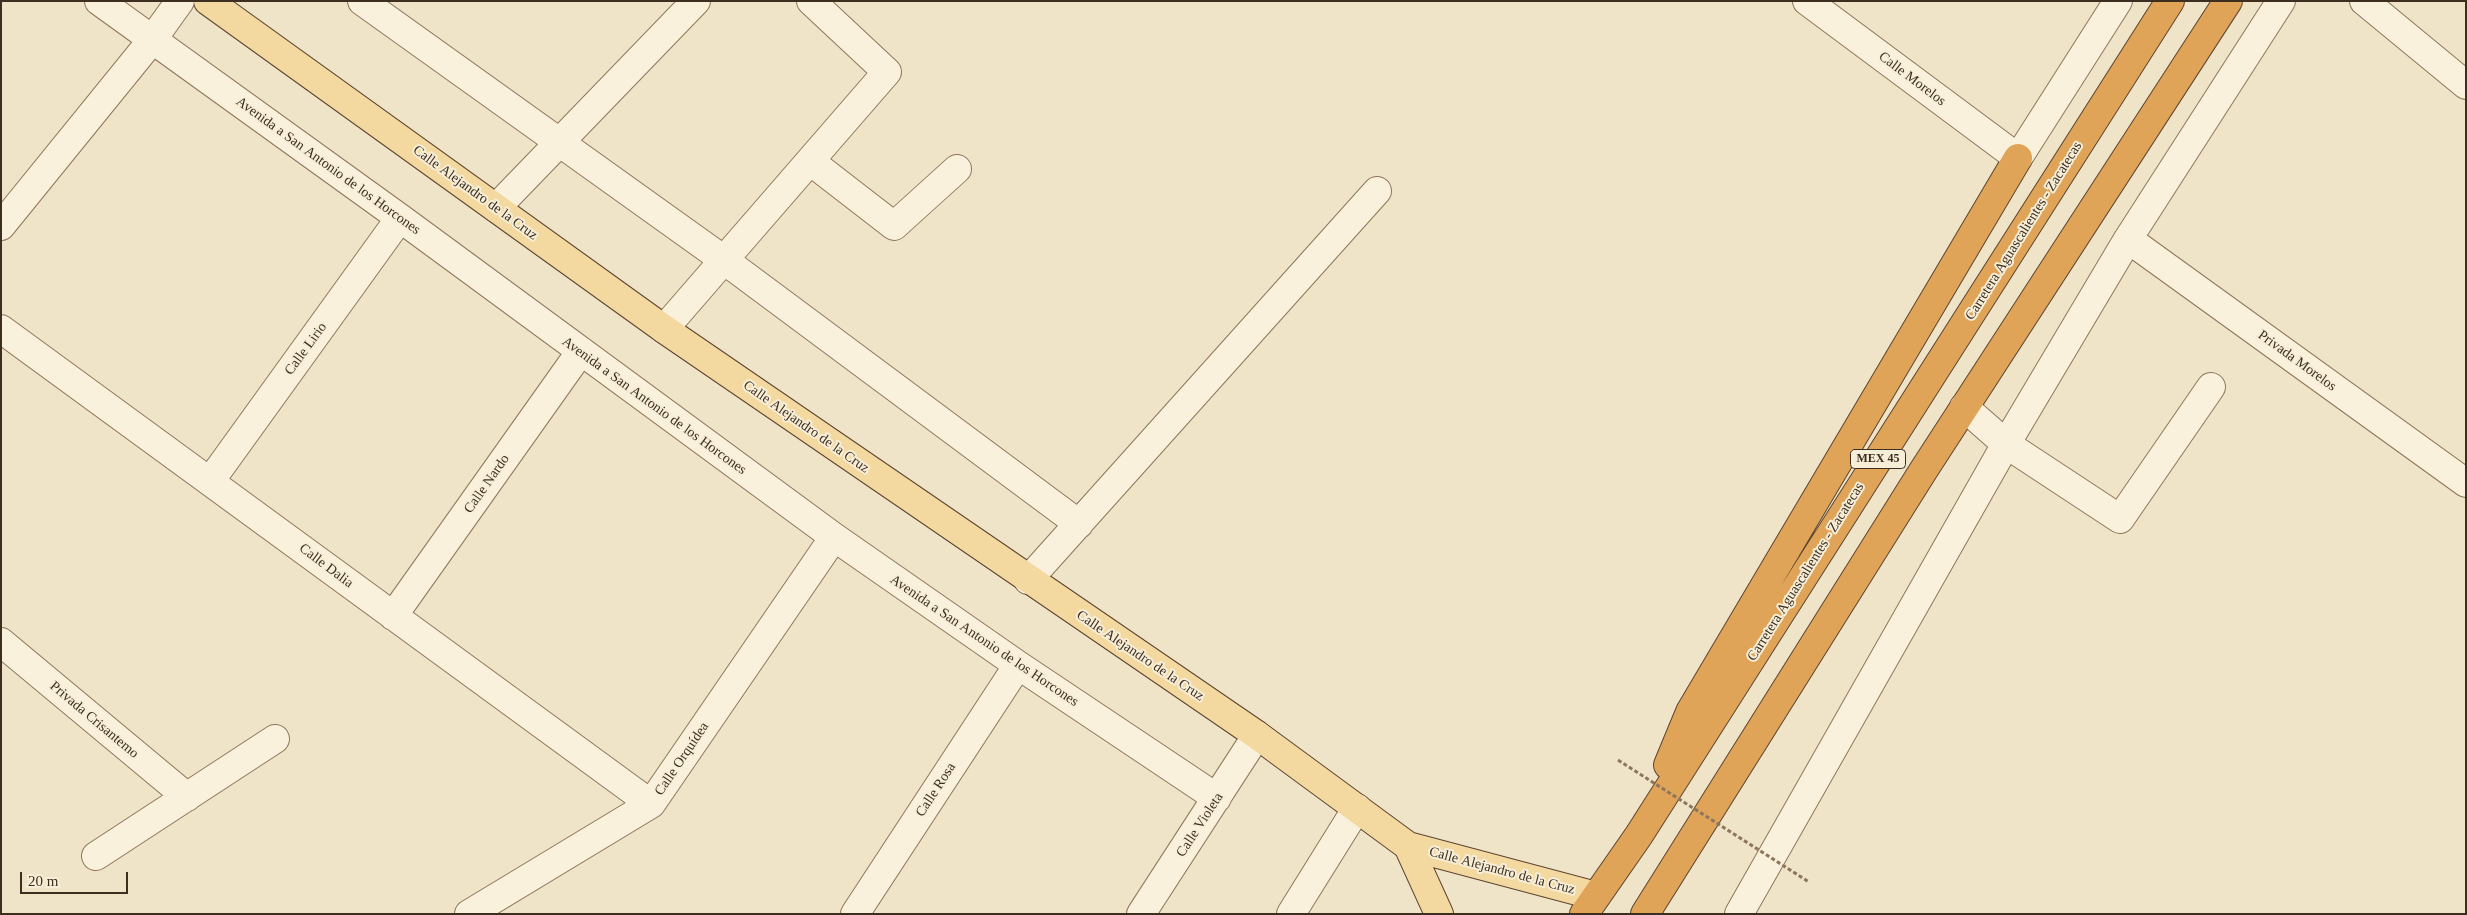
<!DOCTYPE html>
<meta charset="utf-8">
<style>
body{margin:0}
#map{position:relative;width:2467px;height:915px;overflow:hidden;background:#f0e4c8;font-family:Georgia,serif}
canvas{display:block}
.frame{position:absolute;inset:0;border:2px solid #3d2e20;pointer-events:none}
.scale{position:absolute;left:20px;top:872px;width:108px;height:22px;box-sizing:border-box;border:2px solid #3d2e20;border-top:0;padding-left:6px;font-size:15px;line-height:18px;white-space:nowrap;color:#3d2e20;-webkit-text-stroke:4px #f7eed8;paint-order:stroke}
</style>
<div id="map">
<canvas width="2467" height="915"></canvas>
<div class="frame"></div>
<div class="scale">20 m</div>
</div>
<script>
const g = document.querySelector('canvas').getContext('2d');
g.lineJoin = 'round';
function poly(rows) {
  const path = new Path2D();
  for (const r of rows) {
    path.moveTo(r[0], r[1]);
    for (let i = 2; i < r.length; i += 2) path.lineTo(r[i], r[i + 1]);
  }
  return path;
}
function trace(path, color, width, dash) {
  g.strokeStyle = color;
  g.lineWidth = width;
  g.lineCap = dash ? 'butt' : 'round';
  g.setLineDash(dash || []);
  g.stroke(path);
}
function drawText(font, color, halo, rows, align = 'center') {
  g.font = font + ' Georgia,serif';
  g.lineWidth = 4;
  g.setLineDash([]);
  g.textBaseline = 'middle';
  g.strokeStyle = halo;
  g.fillStyle = color;
  for (const [text, x, y, turn = 0] of rows) {
    g.save();
    g.translate(x, y);
    g.rotate((+turn || 0) * Math.PI / 180);
    g.textAlign = isNaN(turn) ? turn : align;
    if (halo) g.strokeText(text, 0, 0);
    g.fillText(text, 0, 0);
    g.restore();
  }
}
const minor = poly([
 [99,1,400,218,834,537,1018,665,1217,798],
 [362,1,724,260,1079,524],
 [1807,1,2018,158,2118,1],
 [2364,1,2466,85],
 [810,161,894,226,957,169],
 [496,208,696,1],
 [1,226,152,40,180,1],
 [2128,239,2466,483],
 [1,329,651,804],
 [664,329,887,72,811,1],
 [1964,407,2006,444,2120,519,2211,387],
 [211,480,400,218],
 [1028,580,1377,191],
 [393,616,581,351],
 [1,642,187,797],
 [96,856,275,739],
 [469,914,651,804,834,537],
 [855,914,1018,665],
 [1141,914,1257,735],
 [1291,914,1357,808],
 [1739,914,2006,444,2128,239,2281,1]
]);
const major = poly([
 [208,1,664,329,1257,735,1408,846,1596,896],
 [1408,846,1439,914]
]);
const highway = poly([
 [1668,765,1690,712,2018,158],
 [1584,914,1639,835,2170,1],
 [1645,914,1923,471,2228,1]
]);
trace(minor, '#8d765c', 30);
trace(major, '#5b4430', 30);
trace(highway, '#5b4430', 30);
trace(minor, '#faf1dc', 28);
trace(major, '#f3d9a0', 28);
trace(highway, '#e0a458', 28);
trace(poly([
 [1618,760,1809,882]
]), '#8d765c', 3, [4, 2.5]);
for (const [x, y, w] of [
 [1878,459,55]
]) {
  const box = new Path2D();
  box.roundRect(x - w / 2, y - 9.5, w, 19, 4);
  g.fillStyle = '#f7eed8';
  g.fill(box);
  trace(box, '#3d2e20', 1);
}
drawText('bold 12px', '#3d2e20', null, [
 ["MEX 45",1878,459]
]);
drawText('14px', '#3d2e20', '#f7eed8', [
 ["Calle Morelos",1912,79,37],
 ["Avenida a San Antonio de los Horcones",328,166,36],
 ["Calle Alejandro de la Cruz",475,193,36],
 ["Carretera Aguascalientes - Zacatecas",2024,231,-58],
 ["Calle Lirio",306,349,-54],
 ["Privada Morelos",2297,361,36],
 ["Avenida a San Antonio de los Horcones",654,406,36],
 ["Calle Alejandro de la Cruz",806,427,35],
 ["Calle Nardo",487,484,-55],
 ["Calle Dalia",326,566,37],
 ["Carretera Aguascalientes - Zacatecas",1806,572,-58],
 ["Avenida a San Antonio de los Horcones",984,641,34],
 ["Calle Alejandro de la Cruz",1140,656,34],
 ["Privada Crisantemo",94,720,40],
 ["Calle Orquídea",682,759,-56],
 ["Calle Rosa",936,790,-57],
 ["Calle Violeta",1200,825,-57],
 ["Calle Alejandro de la Cruz",1502,871,15]
]);
</script>
